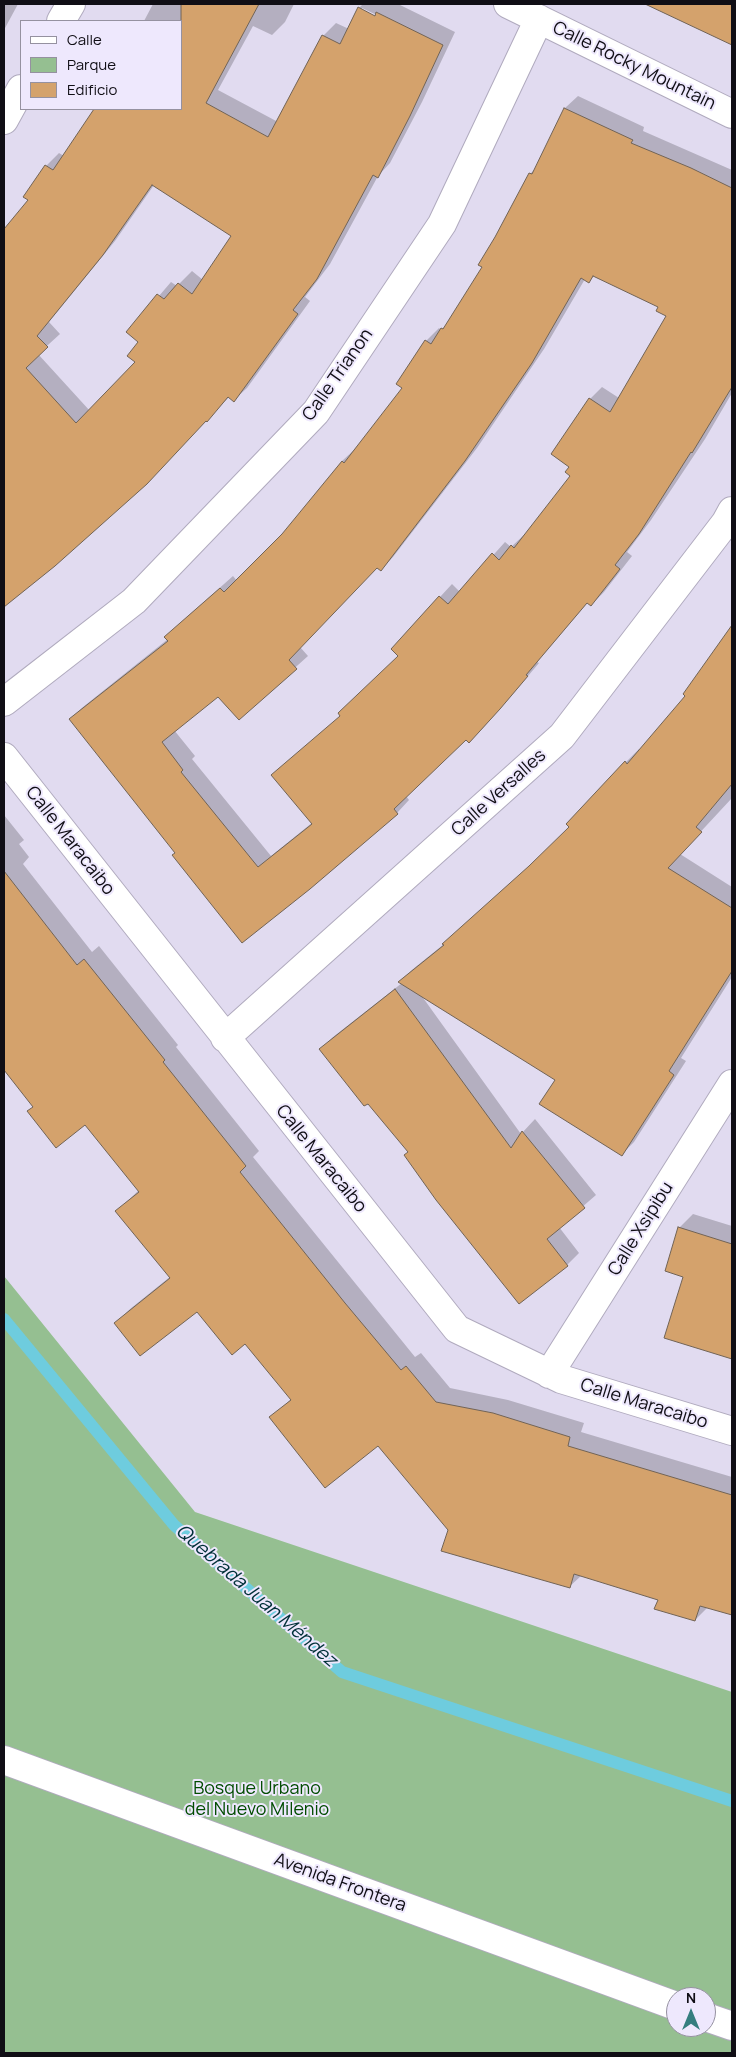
<!DOCTYPE html>
<meta charset="utf-8">
<style>
body{margin:0}
#map{position:relative;width:736px;height:2057px;overflow:hidden;background:#e1dbf0;font-family:Manrope,sans-serif}
canvas{display:block}
.frame{position:absolute;inset:0;border:5px solid #100e15;pointer-events:none}
.legend{position:absolute;left:20px;top:20px;width:162px;height:90px;box-sizing:border-box;background:#eee8fd;border:1px solid #9591a0;margin:0;padding:6px 9px;list-style:none;font-size:15px;color:#100e15}
.legend li{display:flex;align-items:center;gap:10px;height:25px}
.legend b{width:25px;border:1px solid #9591a0}
.north{position:absolute;left:666px;top:1987px;width:50px;height:50px;box-sizing:border-box;background:#eee8fd;border:1px solid #9591a0;border-radius:50%;rotate:0deg;font-size:14px;font-weight:700;line-height:20px;text-align:center;color:#100e15}
.north::after{content:'';display:block;margin:auto;width:18px;height:22px;background:#357e7f;clip-path:polygon(50% 0,100% 100%,50% 72%,0 100%)}
</style>
<div id="map">
<canvas width="736" height="2057"></canvas>
<div class="frame"></div>
<ul class="legend">
<li><b style="height:6px;background:#fff"></b>Calle</li>
<li><b style="height:14px;background:#95bf91"></b>Parque</li>
<li><b style="height:14px;background:#d4a26c"></b>Edificio</li>
</ul>
<div class="north">N</div>
</div>
<script>
const g = document.querySelector('canvas').getContext('2d');
g.lineJoin = 'round';
function paint(path, color) {
  g.fillStyle = color;
  g.fill(path, 'evenodd');
}
function poly(rows) {
  const path = new Path2D();
  for (const r of rows) {
    path.moveTo(r[0], r[1]);
    for (let i = 2; i < r.length; i += 2) path.lineTo(r[i], r[i + 1]);
  }
  return path;
}
function trace(path, color, width, dash) {
  g.strokeStyle = color;
  g.lineWidth = width;
  g.lineCap = dash ? 'butt' : 'round';
  g.setLineDash(dash || []);
  g.stroke(path);
}
function drawText(font, color, halo, rows, align = 'center') {
  g.font = font + ' Manrope,sans-serif';
  g.lineWidth = 4;
  g.setLineDash([]);
  g.textBaseline = 'middle';
  g.strokeStyle = halo;
  g.fillStyle = color;
  for (const [text, x, y, turn = 0] of rows) {
    g.save();
    g.translate(x, y);
    g.rotate((+turn || 0) * Math.PI / 180);
    g.textAlign = isNaN(turn) ? turn : align;
    if (halo) g.strokeText(text, 0, 0);
    g.fillText(text, 0, 0);
    g.restore();
  }
}
paint(poly([
 [4,1276,195,1512,732,1692,732,2053,4,2053],
 [676,1997,706,1997,706,2027,676,2027]
]), '#95bf91');
paint(poly([
 [4,4,18,4,4,30],
 [153,4,294,4,285,22,272,35,253,26,218,90,278,122,323,36,336,23,349,29,359,8,363,4,398,4,455,32,422,102,390,163,378,176,330,264,305,297,310,301,247,388,234,400,229,397,207,420,54,565,4,605,4,231,30,200,46,166,59,153,64,156,94,109,181,109,181,21,144,21],
 [362,8,381,17,380,19,362,11],
 [154,185,233,236,203,280,192,271,177,286,171,282,128,332,139,342,137,362,90,411,38,354,60,334,49,322,115,241],
 [651,4,732,4,732,44],
 [578,96,644,127,643,131,732,170,732,393,705,439,651,520,627,552,632,556,604,592,591,605,588,602,537,662,539,663,512,695,482,729,466,738,406,796,409,800,397,813,309,888,176,853,70,719,83,707,168,639,178,625,233,576,237,581,283,535,342,461,355,449,404,388,398,383,426,341,439,328,441,330,450,321,484,266,530,174,538,166,565,108],
 [595,275,659,307,667,315,619,398,602,387,590,399,571,466,572,475,526,535,525,534,511,547,505,542,460,592,452,584,392,649,400,655,341,715,313,822,271,856,192,759,195,756,174,730,218,696,239,718,308,656,300,647,377,566,381,570,393,557,477,448,544,349,585,279,589,281],
 [732,628,732,798,680,854,732,887,732,977,681,1058,686,1061,634,1142,621,1155,556,1080,421,995,521,1134,535,1119,596,1195,559,1227,579,1253,567,1265,409,1152,369,1102,321,1049,333,1037,402,983,400,981,413,969,444,944,519,875,520,876,571,826,626,762,639,749,640,751,687,696,684,694],
 [4,815,24,840,19,844,29,857,23,864,92,952,99,946,178,1045,176,1047,259,1151,253,1157,415,1357,421,1353,450,1388,508,1400,584,1423,581,1432,732,1477,732,1614,708,1607,695,1620,659,1599,582,1575,569,1587,449,1530,378,1444,271,1418,291,1399,245,1342,197,1310,116,1323,130,1309,171,1276,117,1211,139,1190,85,1123,34,1106,4,1068],
 [693,1214,732,1226,732,1358,666,1338,685,1276,679,1228]
]), '#0003');
trace(poly([
 [4,1319,174,1525,342,1672,732,1801]
]), '#6eccde', 12);
const building = poly([
 [181,4,259,4,206,103,268,137,322,35,340,44,358,7,375,16,376,12,443,45,410,116,378,178,373,175,317,279,293,310,298,314,234,402,228,397,207,422,206,421,147,484,55,566,4,607,4,229,28,200,23,197,45,165,53,170,94,109,181,109,181,4],
 [152,185,231,236,192,294,178,283,164,299,157,294,126,332,138,342,127,356,135,362,76,423,26,368,48,347,37,336,103,255,152,185],
 [645,4,732,4,732,45,645,4],
 [564,108,633,140,631,143,691,168,732,188,732,387,692,453,691,452,639,534,615,565,620,569,591,606,587,603,526,675,528,676,500,709,469,743,466,740,394,809,398,814,310,889,242,943,172,855,175,853,69,719,168,641,164,637,220,588,224,592,282,534,342,461,344,463,402,388,396,384,425,340,431,344,441,328,443,329,482,267,478,265,495,237,529,173,532,174,564,108],
 [593,276,658,307,656,311,666,316,610,412,589,398,551,454,569,467,565,472,570,476,514,548,511,545,499,560,492,553,448,604,439,596,391,649,398,656,338,713,340,716,271,775,312,824,258,867,181,772,183,770,162,742,218,697,239,720,297,669,289,660,377,568,381,571,465,461,532,363,581,278,589,283,593,276],
 [732,625,732,784,696,827,702,832,668,868,732,908,732,971,669,1071,674,1075,622,1156,539,1104,555,1080,398,982,444,945,442,944,529,866,569,827,566,824,625,761,627,764,685,696,683,694,732,625],
 [4,871,77,965,84,959,165,1060,163,1062,246,1166,240,1172,345,1303,401,1370,406,1366,436,1402,493,1413,570,1437,568,1446,732,1495,732,1615,700,1606,695,1621,654,1609,658,1600,574,1574,570,1588,441,1551,448,1530,378,1446,325,1488,269,1417,291,1400,245,1344,232,1355,197,1312,140,1356,114,1323,170,1278,115,1211,139,1192,85,1125,56,1148,27,1111,33,1107,4,1070,4,871],
 [395,989,511,1148,522,1131,585,1208,547,1239,568,1266,519,1304,436,1200,404,1155,408,1152,368,1104,364,1106,319,1049,395,989],
 [678,1227,732,1244,732,1359,664,1338,683,1277,665,1271,678,1227]
]);
paint(building, '#d4a26c');
trace(building, '#716355', 1);
const minor = poly([
 [508,4,732,114],
 [61,21,71,4],
 [4,120,21,89],
 [4,702,134,601,316,412,442,224,539,19],
 [4,757,457,1329,561,1379,732,1431],
 [225,1038,562,736,726,522,732,511],
 [549,1374,732,1084],
 [4,1760,676,2006],
 [706,2017,732,2026]
]);
trace(minor, '#b0aabe', 30);
trace(minor, '#fff', 28);
drawText('18px', '#100e15', '#eee8fd', [
 ["Calle Rocky Mountain",634,66,26],
 ["Calle Trianon",338,375,-55],
 ["Calle Versalles",499,793,-42],
 ["Calle Maracaibo",70,841,52],
 ["Calle Maracaibo",321,1159,51],
 ["Calle Xsipibu",641,1229,-58],
 ["Calle Maracaibo",644,1404,17],
 ["Avenida Frontera",340,1883,20]
]);
drawText('18px', '#014c00', '#eee8fd', [
 ["Bosque Urbano",257,1789],
 ["del Nuevo Milenio",257,1810]
]);
drawText('italic 19px', '#003038', '#eee8fd', [
 ["Quebrada Juan Méndez",256,1596,41]
]);
</script>
